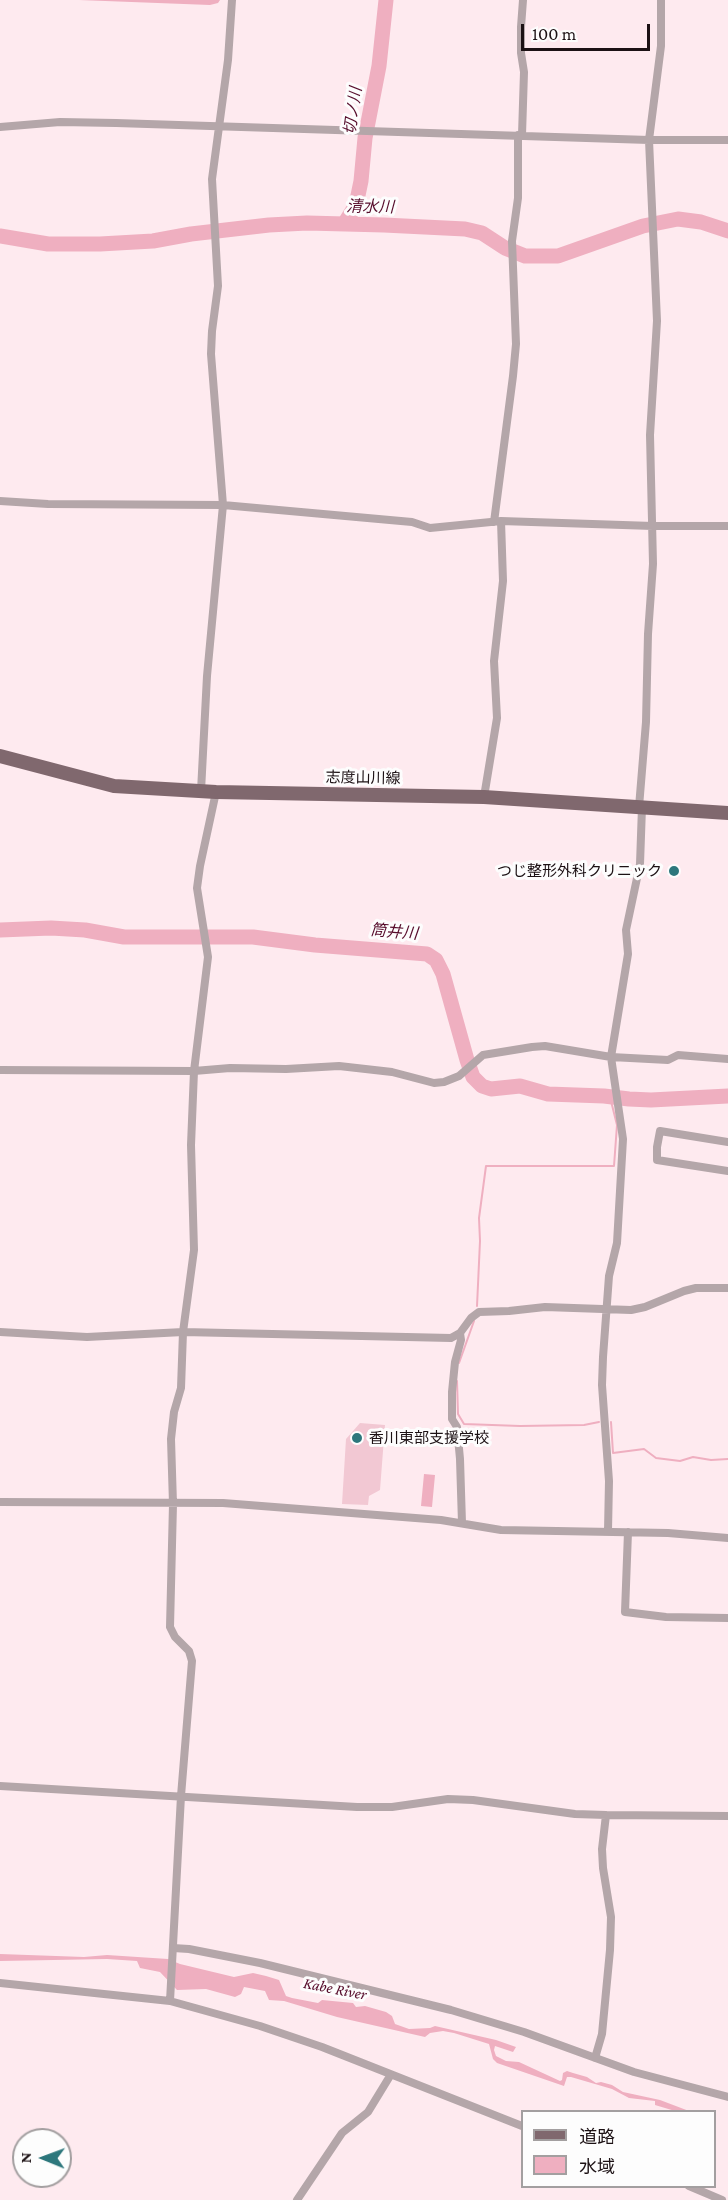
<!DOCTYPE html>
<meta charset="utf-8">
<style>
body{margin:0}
#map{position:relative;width:728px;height:2200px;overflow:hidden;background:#feeaef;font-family:"Crimson Pro","Noto Sans JP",serif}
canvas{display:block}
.legend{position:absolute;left:521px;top:2110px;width:195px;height:78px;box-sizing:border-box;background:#fdfdfd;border:2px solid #a39fa0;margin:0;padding:8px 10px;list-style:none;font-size:18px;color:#1c1114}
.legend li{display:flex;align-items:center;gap:12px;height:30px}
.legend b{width:30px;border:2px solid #a39fa0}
.north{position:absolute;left:12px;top:2128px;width:60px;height:60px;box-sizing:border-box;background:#fdfdfd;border:2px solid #a39fa0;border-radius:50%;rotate:271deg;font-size:16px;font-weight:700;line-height:24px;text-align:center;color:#1c1114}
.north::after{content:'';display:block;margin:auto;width:21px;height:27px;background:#2d777c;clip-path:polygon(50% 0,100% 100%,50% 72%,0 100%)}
.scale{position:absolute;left:521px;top:24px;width:129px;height:27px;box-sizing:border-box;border:3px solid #1c1114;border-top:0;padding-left:8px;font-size:18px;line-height:21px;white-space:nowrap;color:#1c1114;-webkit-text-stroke:4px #fdfdfd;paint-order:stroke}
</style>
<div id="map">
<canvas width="728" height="2200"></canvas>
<ul class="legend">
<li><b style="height:8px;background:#80686e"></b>道路</li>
<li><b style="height:16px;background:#efafc0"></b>水域</li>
</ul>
<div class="north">N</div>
<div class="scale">100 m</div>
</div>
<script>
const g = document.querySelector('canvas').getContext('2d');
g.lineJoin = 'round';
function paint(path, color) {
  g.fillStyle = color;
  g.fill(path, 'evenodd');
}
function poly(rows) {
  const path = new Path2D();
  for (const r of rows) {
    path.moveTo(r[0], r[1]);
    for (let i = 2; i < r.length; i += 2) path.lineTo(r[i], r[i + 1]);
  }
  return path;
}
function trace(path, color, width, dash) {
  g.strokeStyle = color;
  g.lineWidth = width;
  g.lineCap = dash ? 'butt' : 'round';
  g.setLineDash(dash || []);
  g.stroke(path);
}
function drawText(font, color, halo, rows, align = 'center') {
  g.font = font + ' "Crimson Pro","Noto Sans JP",serif';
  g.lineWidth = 6;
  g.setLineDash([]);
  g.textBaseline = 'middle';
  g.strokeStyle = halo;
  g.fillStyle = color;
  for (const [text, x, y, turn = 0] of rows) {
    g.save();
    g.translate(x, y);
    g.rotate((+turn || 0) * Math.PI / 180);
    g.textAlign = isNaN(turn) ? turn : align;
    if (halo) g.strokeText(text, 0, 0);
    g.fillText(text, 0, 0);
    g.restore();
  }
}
paint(poly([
 [360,1423,385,1425,380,1490,369,1496,368,1505,342,1504,346,1439]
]), '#f2c8d3');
paint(poly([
 [79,0,220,0,218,3,210,5],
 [424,1474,435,1475,432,1507,421,1506],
 [0,1954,84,1957,107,1955,168,1959,180,1964,234,1977,253,1973,266,1976,279,1980,286,1996,292,1998,318,2003,322,2000,353,2003,356,2007,365,2006,386,2012,392,2016,395,2024,409,2029,430,2028,435,2026,496,2040,516,2047,513,2052,495,2046,494,2050,496,2056,506,2061,519,2062,560,2081,562,2080,563,2073,567,2071,573,2073,587,2077,596,2083,601,2082,612,2085,623,2092,660,2100,689,2111,675,2111,655,2105,655,2101,629,2098,612,2089,571,2077,567,2077,564,2086,497,2063,493,2059,489,2044,454,2033,443,2031,430,2033,425,2037,337,2017,284,2001,269,2000,265,1991,244,1987,241,1994,235,1997,206,1989,177,1990,160,1972,140,1968,137,1961,107,1959,0,1961]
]), '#efafc0');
trace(poly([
 [477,1306,480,1241,479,1218,486,1166,614,1166,617,1125,610,1097],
 [459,1363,474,1321],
 [457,1381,458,1414,464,1424,520,1426,584,1425,599,1422],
 [611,1422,613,1453,644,1449,656,1458,680,1461,693,1457,711,1460,728,1459]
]), '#efafc0', 2);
trace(poly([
 [344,224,356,205,361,181,365,138,379,66,386,0],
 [0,236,48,244,100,244,153,241,191,234,269,225,307,223,384,225,465,229,482,233,505,248,525,256,558,256,643,226,678,219,701,222,728,231],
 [0,930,51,928,85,930,124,937,253,937,315,945,427,954,436,960,443,974,467,1060,473,1077,482,1086,491,1089,520,1086,548,1094,604,1096,629,1099,651,1100,728,1096]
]), '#efafc0', 15);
trace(poly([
 [0,127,60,122,116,123,649,140,728,140],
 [522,135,524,72,521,53,521,27,523,0],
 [0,501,48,504,223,505,412,522,430,528,501,521,653,526,728,526],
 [494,522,513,376,516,344,512,241,518,198,518,135],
 [201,791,207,676,223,505,211,354,212,331,218,286,212,179,228,60,232,0],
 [484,797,497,718,494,661,503,581,501,521],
 [639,807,646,722,648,634,653,564,650,435,657,321,649,140,661,46,661,0],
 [0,1070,194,1071,230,1068,286,1069,339,1066,392,1072,434,1083,444,1082,459,1076,483,1055,532,1047,545,1046,611,1057,668,1060,678,1055,728,1059],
 [728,1142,660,1131,657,1147,657,1160,728,1171],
 [0,1332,87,1337,183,1332,451,1338,460,1333,471,1318,479,1312,509,1311,545,1307,631,1310,645,1307,684,1291,696,1288,728,1288],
 [460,1333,461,1340,455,1362,452,1392,452,1419,457,1427,460,1459,462,1523],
 [0,1502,223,1503,441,1520,501,1530,668,1533,728,1538],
 [608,1531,609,1481,602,1385,603,1357,609,1276,617,1243,623,1139,611,1057,628,954,626,930,640,864,642,807],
 [628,1532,625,1612,666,1617,728,1618],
 [0,1786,357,1807,392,1807,448,1799,473,1800,575,1814,606,1815,728,1816],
 [173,1948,189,1949,260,1963,451,2010,524,2032,634,2072,728,2097],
 [0,1983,170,2001,260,2026,322,2047,522,2126],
 [170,2001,181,1796,192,1661,189,1651,175,1637,170,1627,173,1504,171,1439,174,1412,181,1388,183,1332,194,1250,191,1145,194,1071,208,957,197,888,200,866,216,792],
 [595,2058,602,2034,610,1950,611,1917,603,1868,602,1849,606,1815],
 [689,2186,722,2200],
 [297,2200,342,2133,368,2112,390,2076]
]), '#b4a6a9', 8);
trace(poly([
 [0,756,114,786,216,792,484,797,728,813]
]), '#80686e', 14);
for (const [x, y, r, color] of [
 [674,871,6,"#2d777c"],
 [357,1438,6,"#2d777c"]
]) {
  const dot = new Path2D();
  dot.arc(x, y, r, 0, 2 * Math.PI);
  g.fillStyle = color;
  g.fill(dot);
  trace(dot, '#fdfdfd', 2);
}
drawText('15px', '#1c1114', '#fdfdfd', [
 ["志度山川線",363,778,1]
]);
drawText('15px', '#1c1114', '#fdfdfd', [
 ["つじ整形外科クリニック",662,871],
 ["香川東部支援学校",369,1438,"left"]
], 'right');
drawText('italic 16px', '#570d2c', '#fdfdfd', [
 ["切ノ川",353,111,-82],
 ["清水川",370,207,1],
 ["筒井川",394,932,5],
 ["Kabe River",335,1989,11]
]);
</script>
